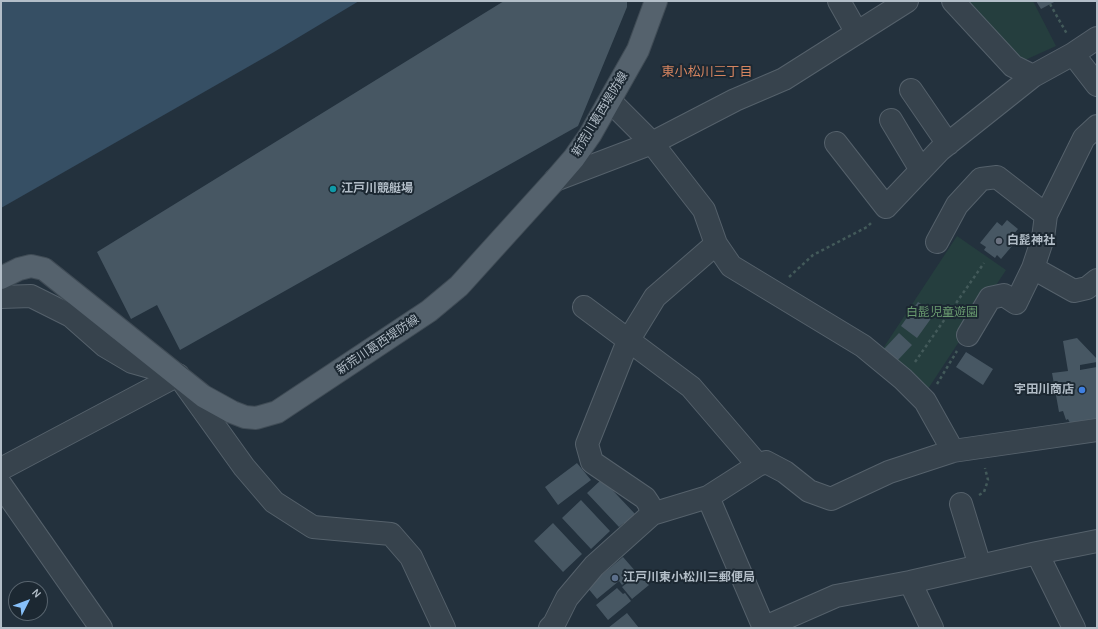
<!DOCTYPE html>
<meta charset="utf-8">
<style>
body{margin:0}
#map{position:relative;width:1098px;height:629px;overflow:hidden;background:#23313d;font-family:Karla,sans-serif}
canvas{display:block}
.frame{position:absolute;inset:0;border:2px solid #b3bec8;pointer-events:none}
.north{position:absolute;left:8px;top:581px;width:40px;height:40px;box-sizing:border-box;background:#1c2832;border:1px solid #58646e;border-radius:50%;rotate:48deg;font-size:11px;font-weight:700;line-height:16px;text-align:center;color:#b3bec8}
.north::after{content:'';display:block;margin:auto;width:14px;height:18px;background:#87c0f9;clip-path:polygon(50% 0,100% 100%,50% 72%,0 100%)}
</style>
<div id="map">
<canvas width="1098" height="629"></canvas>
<div class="frame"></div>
<div class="north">N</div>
</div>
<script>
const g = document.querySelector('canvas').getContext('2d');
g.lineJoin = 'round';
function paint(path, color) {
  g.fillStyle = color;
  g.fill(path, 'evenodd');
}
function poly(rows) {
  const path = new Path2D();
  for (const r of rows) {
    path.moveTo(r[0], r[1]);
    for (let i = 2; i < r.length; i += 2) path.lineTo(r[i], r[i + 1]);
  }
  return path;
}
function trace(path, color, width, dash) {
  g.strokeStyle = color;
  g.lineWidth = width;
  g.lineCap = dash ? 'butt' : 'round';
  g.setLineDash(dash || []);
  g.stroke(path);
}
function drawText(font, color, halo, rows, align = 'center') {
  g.font = font + ' Karla,"Noto Sans JP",sans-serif';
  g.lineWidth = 4;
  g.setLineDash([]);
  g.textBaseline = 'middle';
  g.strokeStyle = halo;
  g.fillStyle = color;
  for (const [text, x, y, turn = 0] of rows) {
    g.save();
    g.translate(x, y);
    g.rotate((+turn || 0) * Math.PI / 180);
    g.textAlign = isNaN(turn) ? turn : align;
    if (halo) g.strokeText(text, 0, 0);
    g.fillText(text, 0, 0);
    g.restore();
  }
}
paint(poly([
 [968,1,1033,1,1056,46,1025,60,1013,52],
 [957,236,1006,270,926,392,878,356]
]), '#253e3e');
paint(poly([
 [1,1,359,1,274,52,1,208]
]), '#364f64');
paint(poly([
 [504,1,627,1,627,7,578,126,180,350,157,305,131,319,97,252],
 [1036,1,1056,1,1041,9],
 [1007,220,1018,229,1013,235,1018,239,1001,259,997,255,995,258,984,250,986,247,980,243,997,222,1002,226],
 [918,302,935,313,917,338,901,326],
 [899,333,912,345,897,361,884,349],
 [1077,338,1097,359,1097,362,1080,365,1080,370,1097,367,1097,419,1070,423,1068,419,1066,420,1063,411,1059,412,1052,373,1068,371,1063,341],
 [966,352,993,369,983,385,956,367],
 [577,463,591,480,558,505,545,487],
 [602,479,636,515,625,524,624,523,619,527,587,493],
 [581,500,610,531,591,549,562,518],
 [553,523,582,554,563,572,534,541],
 [623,557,637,573,622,585,619,581,597,599,587,587],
 [639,573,649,585,632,599,622,587],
 [617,588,623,594,625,593,631,601,608,620,596,605],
 [627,613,639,628,608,628]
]), '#475763');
const minor = poly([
 [839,1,857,33],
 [953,1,1013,66,1033,76,1073,54,1097,38],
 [1073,54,1097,85],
 [911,90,948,144],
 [610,101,652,143,704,210,716,244,731,266,863,346,903,379,925,401,953,451],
 [891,120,921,170],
 [836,143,886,207,940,150,1033,76],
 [555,180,652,143,735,100,784,79,907,1],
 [937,242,957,205,981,179,997,177,1046,215,1084,138,1097,126],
 [1033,268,1074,291,1087,288,1097,280],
 [1,297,31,296,71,316,105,346,132,362,178,375,244,467,274,502,313,527,391,534,411,557,444,628],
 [584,307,691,387,758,465],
 [968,335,990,298,1004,295,1016,303,1033,268,1043,238,1046,215],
 [1,469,178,375],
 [1,485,101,628],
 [708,497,764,628],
 [961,504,980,566],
 [652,514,649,504,645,498,592,462,587,444,628,341,655,297,716,244],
 [1037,553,1074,628],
 [910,582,932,628],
 [550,628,554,624,567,598,594,566,652,514,708,497,758,465,766,462,785,472,809,491,831,499,889,472,953,451,1097,430],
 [763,628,836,596,910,582,1037,553,1097,541]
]);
const major = poly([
 [1,278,19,269,31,266,44,269,203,396,232,412,245,417,256,418,277,412,429,311,459,286,555,180,574,158,590,135,638,50,656,1]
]);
trace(minor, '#55616b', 24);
trace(major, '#404c56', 24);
trace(poly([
 [1050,4,1067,34],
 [789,277,813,255,867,227,872,222],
 [915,362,984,263],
 [937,384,957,351],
 [979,495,984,492,988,480,985,468]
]), '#435a5a', 2.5, [3, 3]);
trace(minor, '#37434d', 22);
trace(major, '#55626d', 22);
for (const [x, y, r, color] of [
 [333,189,4,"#0f9aa8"],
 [999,241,4,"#6b7280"],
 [1082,390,4,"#3f7fe0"],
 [615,578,4,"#5c6f8a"]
]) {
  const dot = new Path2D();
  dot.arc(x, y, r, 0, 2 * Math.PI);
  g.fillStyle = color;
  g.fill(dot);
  trace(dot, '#1c2832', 1.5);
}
drawText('12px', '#b3bec8', '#1c2832', [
 ["新荒川葛西堤防線",600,114,-59],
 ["新荒川葛西堤防線",378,345,-34]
]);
drawText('bold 12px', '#b3bec8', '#1c2832', [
 ["江戸川競艇場",341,189],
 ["白髭神社",1007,241],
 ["宇田川商店",1074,390,"right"],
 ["江戸川東小松川三郵便局",623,578]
], 'left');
drawText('12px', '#699a6f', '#1c2832', [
 ["白髭児童遊園",942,313]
]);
drawText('13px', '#d68560', '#1c2832', [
 ["東小松川三丁目",707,72]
]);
</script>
